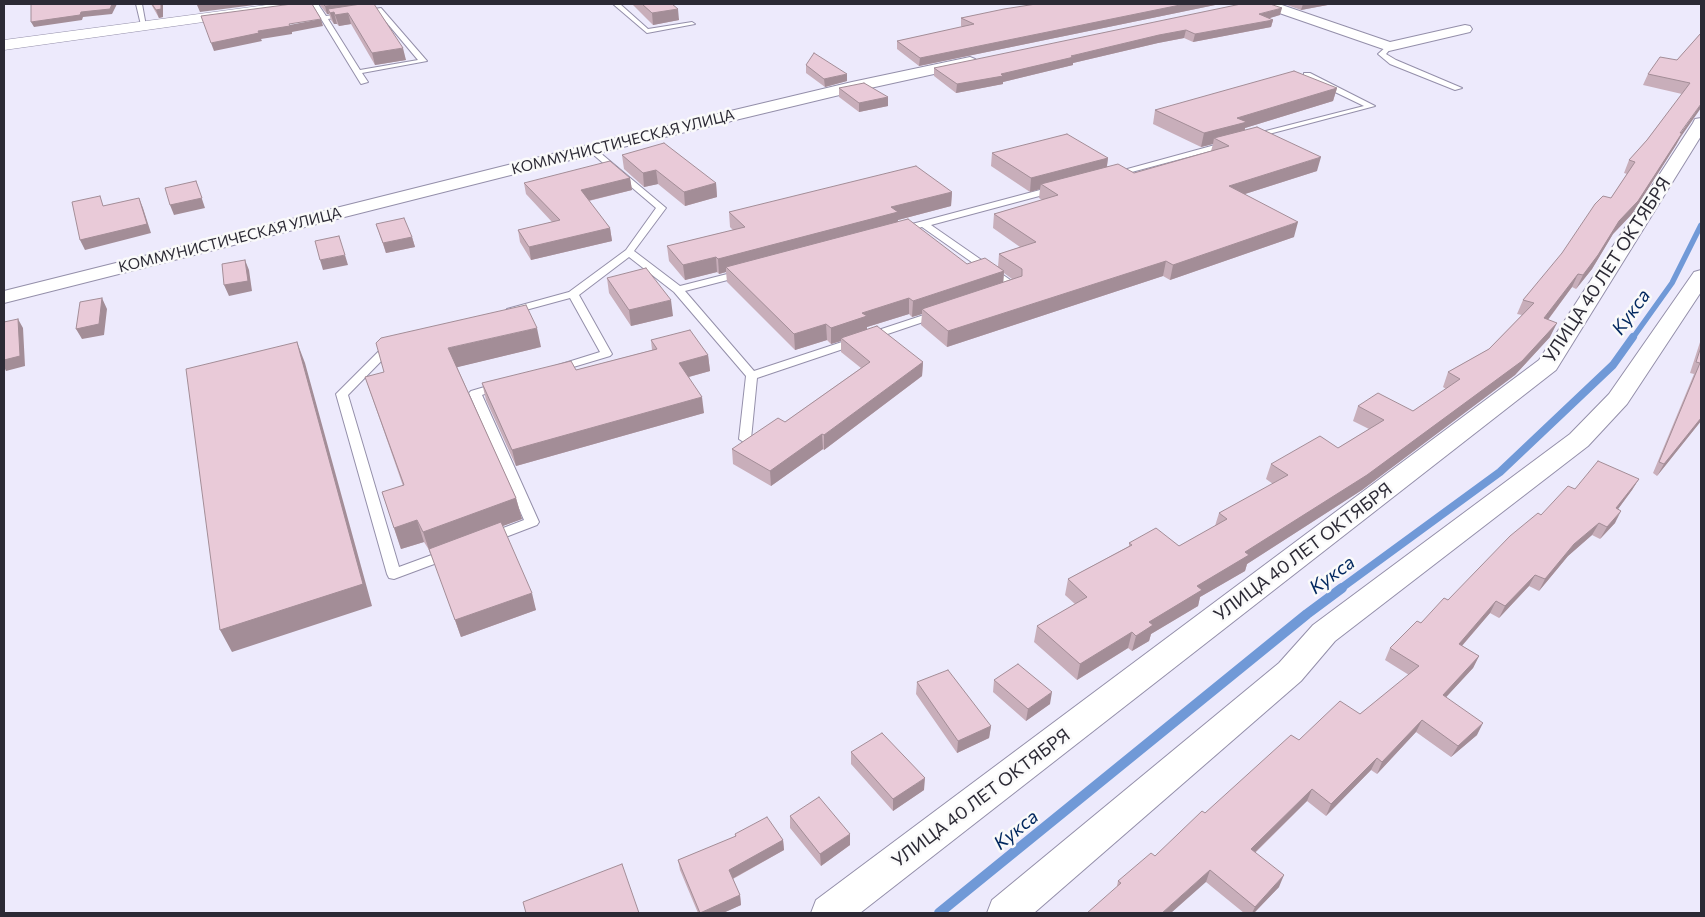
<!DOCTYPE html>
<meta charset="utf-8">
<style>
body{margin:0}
#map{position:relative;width:1705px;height:917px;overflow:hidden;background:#edeafc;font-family:Commissioner,sans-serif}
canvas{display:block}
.frame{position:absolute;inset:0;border:5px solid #2c2a35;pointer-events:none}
</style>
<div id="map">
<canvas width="1705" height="917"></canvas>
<div class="frame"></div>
</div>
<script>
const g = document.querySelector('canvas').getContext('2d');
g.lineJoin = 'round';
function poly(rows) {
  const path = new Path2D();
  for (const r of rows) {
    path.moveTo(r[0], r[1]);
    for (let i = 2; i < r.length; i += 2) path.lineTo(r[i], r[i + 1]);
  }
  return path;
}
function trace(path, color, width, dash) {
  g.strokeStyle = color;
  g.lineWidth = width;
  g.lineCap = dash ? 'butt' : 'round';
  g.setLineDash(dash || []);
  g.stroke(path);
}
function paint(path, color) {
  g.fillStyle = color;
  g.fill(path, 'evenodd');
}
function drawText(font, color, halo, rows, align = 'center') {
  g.font = font + ' Commissioner,sans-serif';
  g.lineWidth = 5;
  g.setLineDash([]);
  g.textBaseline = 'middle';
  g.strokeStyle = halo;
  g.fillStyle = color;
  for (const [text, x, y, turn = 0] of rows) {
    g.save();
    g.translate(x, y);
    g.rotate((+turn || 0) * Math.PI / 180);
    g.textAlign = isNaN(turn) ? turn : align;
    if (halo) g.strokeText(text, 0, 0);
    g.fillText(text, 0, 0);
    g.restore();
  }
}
trace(poly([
 [1632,339,1672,283,1701,225]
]), '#7099d7', 5.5);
trace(poly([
 [1340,589,1500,472,1613,365,1633,337]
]), '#7099d7', 8);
trace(poly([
 [939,913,1307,614,1342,588]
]), '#7099d7', 10);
const service = poly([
 [136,4,142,4,146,26,141,25,136,4],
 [312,4,318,4,326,16,381,8,427,61,362,73,368,82,361,84,312,4],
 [377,11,418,60,360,70,328,19,377,11],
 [613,4,620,4,648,29,692,22,695,24,647,33,613,4],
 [1387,46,1392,47,1386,54,1396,60,1462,88,1455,90,1390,64,1378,54,1387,46],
 [1304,73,1310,73,1375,106,1250,139,1250,135,1364,106,1304,77,1304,73],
 [1226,142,1230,144,1229,146,1113,177,1109,174,1226,142],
 [592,146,666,208,634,251,680,286,743,270,747,271,747,275,685,291,754,371,933,312,941,312,942,314,941,316,757,378,751,439,745,443,739,439,746,376,674,292,629,257,579,295,612,354,610,356,560,371,552,371,550,369,552,367,600,352,570,298,511,314,506,311,507,309,569,292,626,250,656,208,589,151,588,149,592,146],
 [1055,186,1059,189,1058,191,931,225,1019,286,1019,290,1014,292,1006,292,1005,290,1007,287,922,227,900,233,895,230,897,228,1055,186],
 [391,342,395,343,396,345,395,347,348,395,399,567,448,549,453,551,455,554,453,557,394,579,389,578,387,574,336,394,387,343,391,342],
 [498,383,504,386,502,388,482,395,539,522,537,525,490,543,485,541,483,538,485,535,524,520,469,393,471,391,498,383]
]);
const minor = poly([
 [1260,4,1279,4,1390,42,1465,25,1470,26,1472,29,1470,32,1389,51,1262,7,1260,4],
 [970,57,975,59,978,62,975,65,852,92,594,154,4,303,4,291,592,144,852,82,970,57],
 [1701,118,1701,136,1556,370,860,913,811,913,816,900,1539,360,1693,123,1695,119,1701,118],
 [1701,270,1701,292,1627,404,1588,446,1335,641,1301,681,1034,913,987,913,992,900,1279,663,1313,625,1570,434,1609,394,1694,272,1701,270]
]);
const tertiary = poly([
 [274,4,310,4,308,7,303,8,4,50,4,40,274,4]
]);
trace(service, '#948faa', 2);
trace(minor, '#948faa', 2);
trace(tertiary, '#948faa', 1);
paint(service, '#fff');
paint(minor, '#fff');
paint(tertiary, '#fff');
paint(poly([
 [151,4,163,4,163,17,159,18],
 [319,4,350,4,350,5,406,60,375,65,351,24,339,26,337,24,334,24,331,20,329,14,327,14],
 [632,4,672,4,679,20,653,25],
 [1036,4,1220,4,919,66,897,49,897,41,963,27,961,26,961,18],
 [1284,4,1333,4,1301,10],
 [1280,15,1269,18,1273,20,1271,27,1193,42,1184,38,1158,43,1073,63,1073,65,1003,82,1003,84,956,93,934,76,934,68],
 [1701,33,1680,138,1676,145,1632,214,1613,234,1592,269,1576,289,1572,287,1548,320,1550,337,1515,375,1362,490,1247,564,1245,571,1200,597,1198,606,1151,634,1149,641,1132,651,1128,648,1077,680,1034,642,1037,626,1075,604,1065,595,1068,579,1129,546,1129,543,1179,546,1215,526,1219,513,1273,484,1266,479,1271,464,1338,448,1369,429,1353,421,1358,406,1413,411,1446,389,1443,387,1448,372,1489,349,1522,315,1517,314,1523,300,1611,198,1627,174,1624,173,1629,160,1647,140,1682,94,1643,85,1648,74,1677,60],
 [806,65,847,81,825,87,806,73],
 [839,88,888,97,888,106,859,112,839,97],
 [1337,88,1333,101,1245,128,1245,130,1317,171,1245,194,1294,237,1170,280,1163,276,947,347,921,325,922,314,912,317,909,314,867,327,867,329,923,362,922,376,824,450,823,449,771,486,733,464,732,449,785,422,861,368,841,352,841,341,831,344,827,340,795,350,727,282,726,272,719,274,717,272,685,280,669,261,667,246,733,230,730,227,729,212,952,192,951,206,898,220,898,222,967,264,998,267,999,254,1020,247,993,228,994,214,1042,200,1039,198,1040,189,1030,192,991,166,992,153,1108,158,1107,166,1134,173,1211,151,1213,144,1201,147,1153,124,1155,110],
 [1004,273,1012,279,1003,282],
 [622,155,716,183,717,197,685,206,658,184,644,187,624,169],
 [630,178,632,190,589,201,610,228,612,241,531,260,520,242,518,230,552,222,526,194,524,183],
 [376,224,412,237,415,247,386,253],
 [607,278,673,316,631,326,609,293],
 [1701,339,1701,421,1657,476,1653,473,1694,374,1690,373],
 [651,340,708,355,710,371,689,377,704,413,516,466,486,400,482,383,576,370,652,350],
 [541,347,457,367,516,498,522,519,502,526,536,610,461,637,431,553,424,542,401,549,382,492,403,486,365,377],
 [1639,479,1632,490,1618,509,1615,523,1600,539,1592,535,1568,556,1539,591,1529,586,1499,618,1490,613,1462,646,1479,656,1473,668,1446,697,1477,735,1451,757,1416,732,1377,774,1371,770,1326,816,1307,801,1255,853,1279,887,1254,913,1244,913,1206,882,1117,886,1118,881,1155,856,1205,813,1299,740,1360,714,1409,675,1385,660,1390,648,1448,600,1541,515,1575,489],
 [994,680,1050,704,1026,721,993,692],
 [917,682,991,726,989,738,957,753,916,694],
 [851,752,924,790,893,811,851,764],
 [790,816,850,845,821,866,790,828],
 [735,834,783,840,784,850,733,879,740,895,741,905,723,913,698,913,680,870,678,860,735,837]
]), '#c8aeba');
paint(poly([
 [112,4,117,4,112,14,83,17,82,20,34,27,31,22,81,12],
 [161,4,163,4,163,17,159,18,156,10],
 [203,4,262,4,200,12,197,5],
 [344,4,350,4,352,10,334,13,337,24,334,24,330,13,328,9,329,14,327,14,325,6],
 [1185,4,1220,4,919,66,920,58],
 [1303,4,1333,4,1301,10],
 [1282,8,1280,15,1257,22,1259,14],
 [678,9,679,20,653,25,652,13],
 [348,13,351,24,339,26,335,15],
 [321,19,323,26,292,32,292,34,261,39,262,41,214,51,211,43,258,31],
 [1273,20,1271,27,1193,42,1195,34],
 [1186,30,1184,38,1158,43,1073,63,1073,65,1003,82,1003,84,956,93,957,84,1001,74,1071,56,1159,35],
 [403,48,406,60,375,65,372,53],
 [847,74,847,81,825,87,824,79],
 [1337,88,1333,101,1245,128,1244,136,1214,138,1213,144,1201,147,1204,133,1237,118],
 [888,97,888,106,859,112,859,103],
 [1701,104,1701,108,1680,138,1676,145,1632,214,1613,234,1592,269,1576,289,1583,275,1619,221],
 [1321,157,1317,171,1226,200,1229,186],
 [1108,158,1106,172,1041,184,1040,189,1030,192,1031,178],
 [656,170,658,184,644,187,643,173],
 [630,178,632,190,583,202,581,190],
 [196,181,205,208,174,215,170,205],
 [716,183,717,197,685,206,684,192],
 [952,192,951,206,898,220,897,227,726,267,726,272,719,274,718,259,891,207],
 [139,198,143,208,151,233,85,250,80,240],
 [1298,222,1294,237,1170,280,1173,265],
 [610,228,612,241,531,260,529,247],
 [412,237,415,247,386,253,383,243],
 [345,255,348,265,323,270,320,260],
 [716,257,717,272,685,280,683,265],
 [245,260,249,270,252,291,229,296,224,285],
 [1166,261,1163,276,947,347,948,331],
 [1004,271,1003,286,922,309,922,314,912,317,913,301],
 [1578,274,1572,287,1538,333,1544,318],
 [102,298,107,309,104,335,82,339,76,329],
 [909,298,909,314,867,327,867,332,841,338,841,341,831,344,831,328,862,313],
 [671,300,673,316,631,326,629,310],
 [18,319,23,328,25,366,6,371,4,367,4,360],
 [1557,323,1550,337,1515,375,1362,490,1247,564,1245,571,1200,597,1198,606,1151,634,1149,641,1132,651,1136,636,1149,622,1197,586,1245,552],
 [826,324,827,340,795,350,794,334],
 [537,328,541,347,454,368,448,348],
 [297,342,305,363,372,606,232,652,220,630],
 [708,355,710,371,681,379,679,363],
 [923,362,922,376,824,450,824,435],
 [702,397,704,413,516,466,512,450],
 [1701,418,1701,421,1657,476,1664,464],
 [822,434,823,449,771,486,770,471],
 [1639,479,1632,490,1610,520,1616,508],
 [516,498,522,519,430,553,423,532],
 [1621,511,1615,523,1600,539,1607,527],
 [417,520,424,542,401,549,394,528],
 [1599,523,1592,535,1568,556,1539,591,1545,579,1574,544],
 [1535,575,1529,586,1499,618,1505,606],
 [532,593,536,610,461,637,455,620],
 [1496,601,1490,613,1453,656,1459,644],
 [1132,632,1128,648,1077,680,1080,664],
 [1479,656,1473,668,1437,707,1443,695],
 [1052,692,1050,704,1026,721,1028,709],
 [1422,720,1416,732,1377,774,1382,762],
 [1483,723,1477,735,1451,757,1458,746],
 [991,726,989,738,957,753,958,741],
 [1377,758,1371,770,1326,816,1331,804],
 [925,778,924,790,893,811,893,799],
 [1312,789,1307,801,1246,861,1251,849],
 [850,834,850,845,821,866,820,854],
 [783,840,784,850,730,880,729,870],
 [1210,870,1206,882,1171,913,1162,913],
 [1284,875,1279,887,1254,913,1252,913,1255,907],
 [740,895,741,905,723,913,700,913]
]), '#a38d97');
const building = poly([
 [31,4,112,4,110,9,81,12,80,15,31,22,31,4],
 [152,4,161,4,161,9,156,10,152,4],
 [292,4,312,4,321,19,289,24,290,26,258,31,259,33,211,43,201,16,292,4],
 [323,4,344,4,325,6,323,4],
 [361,4,374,4,403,48,372,53,348,13,335,15,334,12,330,13,328,9,361,4],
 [642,4,672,4,678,9,652,13,642,4],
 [1036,4,1185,4,920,58,897,41,974,24,961,18,1004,9,1036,4],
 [1241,4,1270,4,1282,8,1259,14,1273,20,1195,34,1186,30,1159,35,1071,56,1074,57,1001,74,1003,76,957,84,934,68,1241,4],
 [1701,33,1701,104,1680,133,1682,133,1638,201,1619,221,1598,255,1583,275,1578,274,1544,318,1557,323,1522,361,1367,475,1245,552,1249,555,1197,586,1202,590,1149,622,1153,625,1136,636,1132,632,1080,664,1037,626,1087,597,1068,579,1132,545,1129,543,1156,528,1179,546,1227,519,1219,513,1288,475,1271,464,1320,436,1338,448,1384,420,1358,406,1378,393,1413,411,1460,379,1448,372,1489,349,1534,303,1523,300,1562,253,1595,204,1603,196,1611,198,1635,162,1629,160,1647,140,1690,83,1648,74,1660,57,1677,60,1701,33],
 [814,53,847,74,824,79,806,65,814,53],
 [1294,71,1337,88,1237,118,1247,122,1204,133,1155,110,1294,71],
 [864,83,888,97,859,103,839,88,864,83],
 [1257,127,1321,157,1229,186,1298,222,1173,265,1166,261,948,331,922,309,1022,276,1022,269,999,254,1036,242,994,214,1058,195,1041,184,1118,164,1134,173,1229,146,1214,138,1257,127],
 [1067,134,1108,158,1031,178,992,153,1067,134],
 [664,143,716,183,684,192,656,170,643,173,622,155,664,143],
 [610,161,630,178,581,190,610,228,529,247,518,230,560,220,524,183,610,161],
 [916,166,952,192,891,207,898,212,718,259,716,257,683,265,667,246,745,227,729,212,916,166],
 [196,181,202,198,170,205,165,188,196,181],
 [100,196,103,206,139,198,147,224,80,240,72,202,100,196],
 [404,218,412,237,383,243,376,224,404,218],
 [908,219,967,264,985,258,1004,271,913,301,909,298,862,313,867,316,831,328,826,324,794,334,726,267,908,219],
 [339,236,345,255,320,260,315,241,339,236],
 [245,260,248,281,224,285,222,264,245,260],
 [646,268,671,300,629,310,607,278,646,268],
 [102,298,99,324,76,329,80,302,102,298],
 [526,305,537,328,448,348,516,498,423,532,417,520,394,528,382,492,404,485,365,377,384,372,376,343,381,338,526,305],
 [18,319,20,356,4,360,4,322,18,319],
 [877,326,923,362,824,435,822,434,770,471,732,449,778,418,785,422,870,362,841,338,877,326],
 [690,330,708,355,679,363,702,397,512,450,482,383,571,361,576,370,657,349,651,340,690,330],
 [297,342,363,584,220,630,186,369,297,342],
 [1701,347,1701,418,1664,464,1659,462,1700,363,1696,362,1701,347],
 [1598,461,1639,479,1616,508,1621,511,1607,527,1599,523,1574,544,1545,579,1535,575,1505,606,1496,601,1459,644,1479,656,1443,695,1483,723,1458,746,1422,720,1382,762,1377,758,1331,804,1312,789,1251,849,1284,875,1255,907,1210,870,1162,913,1087,913,1121,883,1118,881,1151,853,1155,856,1202,811,1205,813,1291,735,1299,740,1340,701,1360,714,1419,666,1390,648,1417,621,1421,623,1444,598,1448,600,1510,536,1538,513,1541,515,1568,486,1575,489,1598,461],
 [501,522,532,593,455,620,429,549,501,522],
 [1018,664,1052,692,1028,709,994,680,1018,664],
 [948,670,991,726,958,741,917,682,948,670],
 [882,733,925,778,893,799,851,752,882,733],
 [819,797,850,834,820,854,790,816,819,797],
 [767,817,783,840,729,870,740,895,700,913,678,860,736,836,735,834,767,817],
 [622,864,639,913,526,913,523,902,622,864]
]);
paint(building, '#e9cad8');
trace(building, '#a38d97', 1);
drawText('15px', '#2c2a35', '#fafafa', [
 ["КОММУНИСТИЧЕСКАЯ УЛИЦА",623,142,-14],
 ["КОММУНИСТИЧЕСКАЯ УЛИЦА",230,240,-14]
]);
drawText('18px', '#2c2a35', '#fafafa', [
 ["УЛИЦА 40 ЛЕТ ОКТЯБРЯ",1607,270,-57],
 ["УЛИЦА 40 ЛЕТ ОКТЯБРЯ",1303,552,-37],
 ["УЛИЦА 40 ЛЕТ ОКТЯБРЯ",981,798,-37]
]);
drawText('italic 19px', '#01275e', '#fafafa', [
 ["Кукса",1631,312,-54],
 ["Кукса",1332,575,-36],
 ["Кукса",1016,830,-39]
]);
</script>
